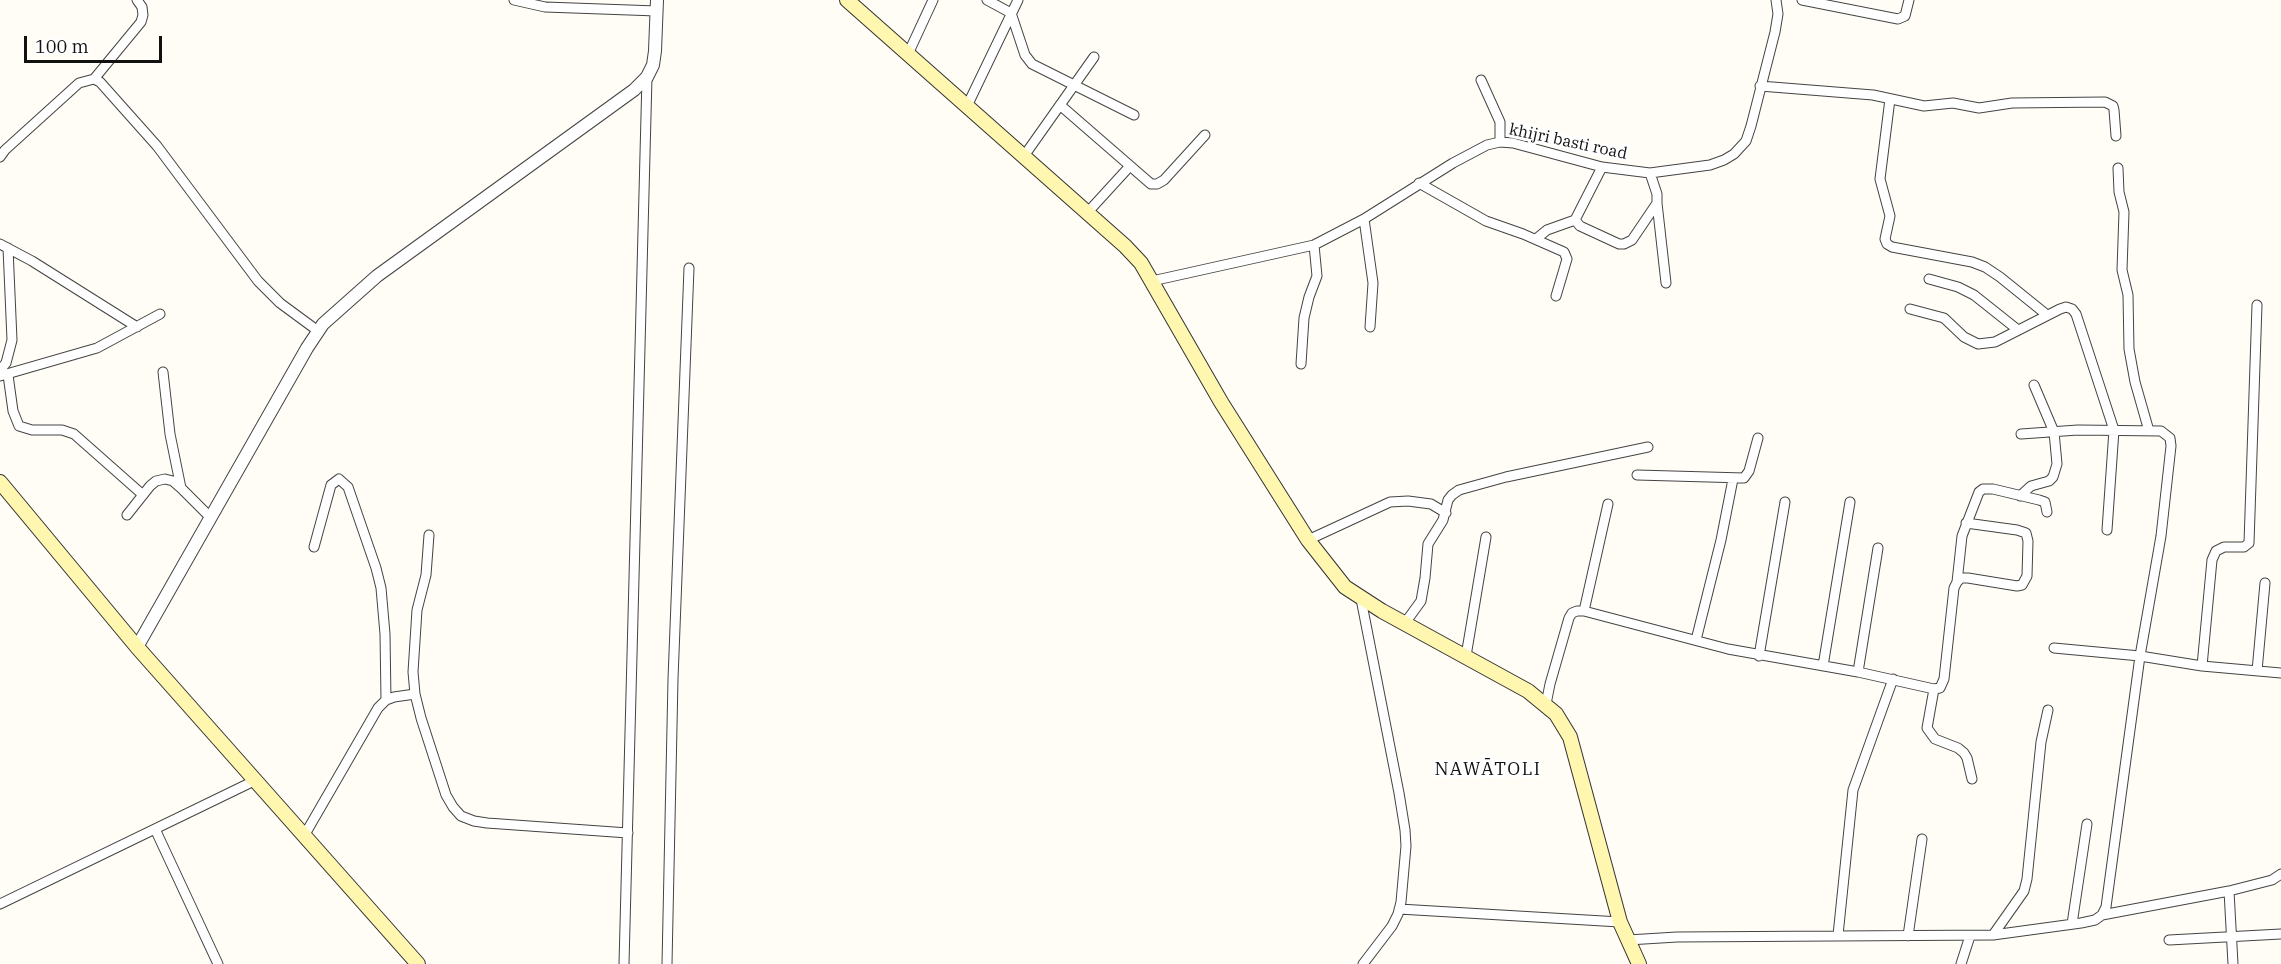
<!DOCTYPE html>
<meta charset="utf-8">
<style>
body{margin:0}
#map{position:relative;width:2281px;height:964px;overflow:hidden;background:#fffdf5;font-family:"IBM Plex Serif",serif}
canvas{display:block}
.scale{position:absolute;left:24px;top:36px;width:138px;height:27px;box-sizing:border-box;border:3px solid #111;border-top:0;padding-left:8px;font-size:18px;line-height:21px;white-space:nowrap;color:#111;-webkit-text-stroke:4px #fff;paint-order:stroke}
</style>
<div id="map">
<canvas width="2281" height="964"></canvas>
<div class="scale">100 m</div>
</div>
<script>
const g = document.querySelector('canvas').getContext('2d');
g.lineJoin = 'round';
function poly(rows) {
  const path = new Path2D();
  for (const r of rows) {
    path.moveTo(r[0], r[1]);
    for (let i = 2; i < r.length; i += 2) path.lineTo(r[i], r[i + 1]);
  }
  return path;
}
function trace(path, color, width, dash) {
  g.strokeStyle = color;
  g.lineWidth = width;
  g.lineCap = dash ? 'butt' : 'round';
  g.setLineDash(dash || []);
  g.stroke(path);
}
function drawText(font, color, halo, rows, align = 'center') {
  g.font = font + ' "IBM Plex Serif",serif';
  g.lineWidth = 6;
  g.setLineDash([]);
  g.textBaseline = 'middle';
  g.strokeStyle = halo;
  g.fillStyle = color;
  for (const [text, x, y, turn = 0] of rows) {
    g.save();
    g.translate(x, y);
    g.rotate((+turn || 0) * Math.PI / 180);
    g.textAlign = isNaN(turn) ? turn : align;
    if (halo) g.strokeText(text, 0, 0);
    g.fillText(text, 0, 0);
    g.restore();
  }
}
const minor = poly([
 [514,0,545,7,657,11],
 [987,0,1011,13,1025,55,1032,64,1134,115],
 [1802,0,1898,19,1905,16,1909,0],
 [908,54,933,0],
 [94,79,141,22,143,15,142,7,137,0],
 [1481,80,1500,122,1500,142],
 [1760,86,1873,95,1924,106,1953,103,1979,108,2012,103,2105,102,2113,106,2114,110,2116,136],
 [1890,99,1880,179,1890,216,1885,239,1887,244,1892,247,1972,262,1985,267,2000,277,2047,315],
 [1060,105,1151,184,1157,184,1164,180,1205,135],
 [967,106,1018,0],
 [1024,156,1094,57],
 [0,157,5,150,79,83,94,79,100,82,157,146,258,281,280,303,318,331],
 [1602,167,1575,220,1580,226,1619,244,1624,244,1632,240,1657,203,1657,194,1650,173],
 [2118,168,2119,192,2124,212,2122,270,2128,295,2129,349,2135,382,2149,431],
 [1419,183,1486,221,1523,234,1564,252,1567,259,1556,296],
 [1657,203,1666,283],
 [1087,213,1130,166],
 [1364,219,1373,283,1370,327],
 [1536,239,1547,230,1575,220],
 [0,244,32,261,137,327],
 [1929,279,1958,287,1974,295,2018,330],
 [1152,281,1314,245,1364,219,1453,163,1487,145,1500,142,1513,143,1602,167,1650,173,1710,165,1724,160,1734,154,1746,141,1751,126,1775,32,1778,14,1776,0],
 [1910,309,1944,318,1964,337,1978,344,1995,342,2060,309,2066,307,2072,309,2076,314,2114,430,2107,530],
 [1301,364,1304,318,1309,297,1317,276,1314,245],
 [0,370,6,363,12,340,8,248],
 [163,372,170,434,181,488],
 [8,375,13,411,19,426,32,430,62,430,74,434,143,495],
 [0,376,97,348,160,314],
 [1637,475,1744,478,1749,471,1758,438],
 [2020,496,2031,486,2049,481,2053,477,2057,464,2054,432,2034,385],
 [127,515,150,486,156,481,165,479,173,481,181,488,211,518],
 [429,535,426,575,417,610,413,672,415,694,421,718,446,795,453,807,461,816,474,821,487,823,628,833],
 [1308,540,1390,502,1408,501,1431,504,1446,513],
 [314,547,331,485,339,479,348,487,376,568,381,588,385,634,386,700],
 [1957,582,1962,536,1979,492,1983,489,1993,489,2039,500,2045,502,2047,512],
 [1361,599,1399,793,1405,830,1406,846,1401,902,1398,914,1392,926,1363,964],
 [1584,611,1608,504],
 [1405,623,1421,601,1425,578,1428,544,1443,520,1448,500,1452,495,1459,490,1506,477,1648,447],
 [1696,640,1721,540,1733,479],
 [2054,648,2140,656,2202,666,2281,673],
 [1466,656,1486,537],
 [1759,656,1785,502],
 [1823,666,1850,502],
 [2202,666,2212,560,2216,551,2224,547,2244,547,2249,543,2257,305],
 [2257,671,2265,583],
 [1858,672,1878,548],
 [1934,689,1927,728,1935,739,1958,748,1964,753,1967,758,1972,779],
 [1546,704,1550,684,1569,618,1572,613,1577,611,1584,611,1728,649,1858,672,1934,689,1940,688,1944,679,1954,588,1957,582,1961,578,1968,578,2017,586,2022,585,2027,576,2028,541,2026,533,2017,530,1966,523],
 [155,829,218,964],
 [304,836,378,708,386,700,394,697,415,694],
 [2229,891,2233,964],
 [0,904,256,780],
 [1399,909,1620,922],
 [2102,915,2229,891,2272,880,2281,874],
 [2072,924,2087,824],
 [1838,935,1853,790,1893,679],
 [1993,935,2024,891,2027,879,2041,742,2048,710],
 [1908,936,1922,839],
 [1628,940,1677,937,1993,935,2081,923,2095,920,2102,915,2106,907,2140,656,2161,536,2171,446,2170,438,2161,431,2078,430,2021,434],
 [2169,940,2281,934],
 [624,964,647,77],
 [667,964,673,679,689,268],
 [1961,964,1970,936]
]);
const tertiary = poly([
 [137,647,307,348,323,324,377,276,634,90,647,77,653,65,655,51,657,0]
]);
const secondary = poly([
 [847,0,1125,246,1141,263,1221,402,1308,540,1345,587,1382,611,1528,691,1556,714,1570,737,1620,922,1639,964],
 [0,482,137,647,418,964]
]);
trace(minor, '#444', 11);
trace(tertiary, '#444', 14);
trace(secondary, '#333', 16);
trace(minor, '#fff', 9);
trace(tertiary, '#fff', 12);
trace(secondary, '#fff6b0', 14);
drawText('16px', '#111', '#fff', [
 ["khijri basti road",1568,142,12]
]);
g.letterSpacing = '1.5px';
drawText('18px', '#111', '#fff', [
 ["NAWĀTOLI",1488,770]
]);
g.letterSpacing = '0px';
</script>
